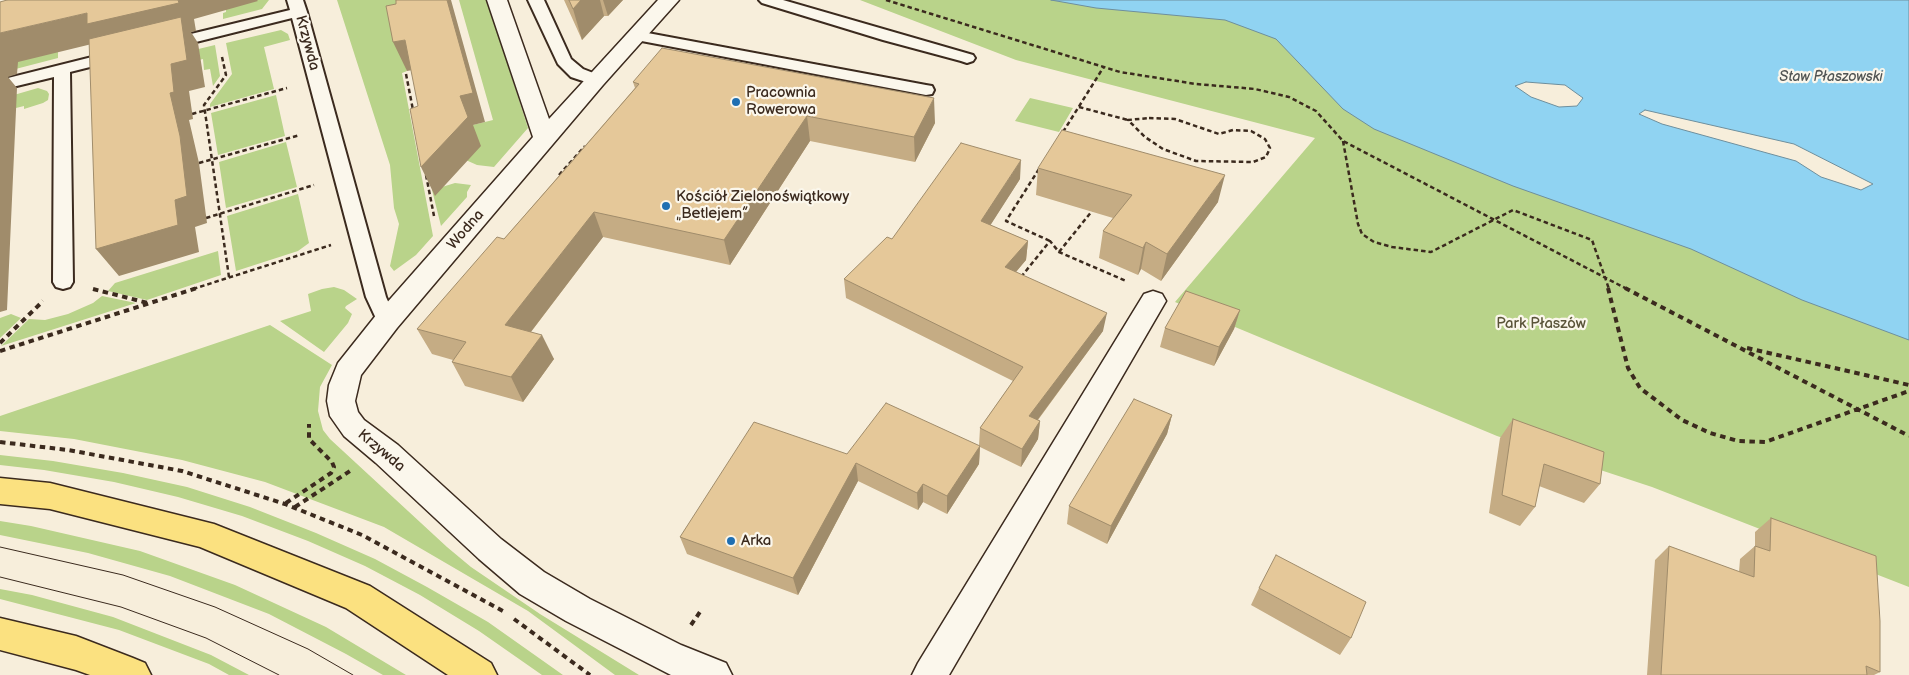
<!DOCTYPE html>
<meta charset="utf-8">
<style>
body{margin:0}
canvas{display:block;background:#f7eedb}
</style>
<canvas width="1909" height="675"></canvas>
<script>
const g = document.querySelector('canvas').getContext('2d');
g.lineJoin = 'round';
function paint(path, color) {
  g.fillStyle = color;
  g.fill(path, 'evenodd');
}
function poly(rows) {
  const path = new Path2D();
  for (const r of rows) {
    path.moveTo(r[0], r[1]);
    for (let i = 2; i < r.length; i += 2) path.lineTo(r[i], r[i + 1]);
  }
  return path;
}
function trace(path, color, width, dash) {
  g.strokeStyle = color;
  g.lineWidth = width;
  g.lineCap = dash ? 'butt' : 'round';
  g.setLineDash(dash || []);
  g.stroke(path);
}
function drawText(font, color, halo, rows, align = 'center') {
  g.font = font + ' "Balsamiq Sans",sans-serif';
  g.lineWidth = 4.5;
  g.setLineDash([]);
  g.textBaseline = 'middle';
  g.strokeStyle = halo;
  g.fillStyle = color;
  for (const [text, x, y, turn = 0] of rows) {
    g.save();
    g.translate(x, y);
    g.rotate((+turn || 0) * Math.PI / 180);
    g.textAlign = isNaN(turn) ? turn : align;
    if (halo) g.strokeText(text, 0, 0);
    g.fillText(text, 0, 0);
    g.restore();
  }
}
paint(poly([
 [250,0,269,0,262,9,223,19,223,13,226,12,226,8],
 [337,0,402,0,399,34,407,71,402,73,433,236,416,255,394,271,390,266,399,224,394,208,390,165],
 [459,0,487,0,528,128,494,167,477,165,468,161,432,135,493,120],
 [860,0,1272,0,1909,320,1909,587,1652,487,1497,436,1175,302,1315,138,1016,60],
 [281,30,288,34,290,40,264,47,274,89,210,107,210,104,232,74,226,43],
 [215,45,220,76,213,86,210,69,204,70,203,59,171,67,161,58],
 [58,46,58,58,4,72,4,62],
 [38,88,47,91,49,94,48,100,43,103,24,109,24,106,0,112,0,99],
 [276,95,285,136,218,155,211,113],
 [1030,98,1073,108,1059,132,1015,121],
 [286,142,297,187,226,208,219,162],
 [455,183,471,185,467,192,467,197,441,226,432,190],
 [298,194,309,243,298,251,236,271,227,216],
 [218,251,221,275,147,300,108,291,115,283],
 [334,287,344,290,357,299,346,306,345,308,352,314,348,323,324,352,280,321,311,311,308,294,322,289],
 [102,296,136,303,1,346,29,319,45,320,68,314,93,303],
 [11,314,21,318,0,338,0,318],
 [270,325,332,365,320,387,318,411,323,430,330,439,447,547,471,567,540,614,639,675,615,675,528,611,384,527,265,482,182,460,74,439,0,431,0,416],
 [0,455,53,461,123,473,187,487,250,507,316,533,375,559,427,587,488,622,563,675,542,675,479,631,420,595,365,566,308,541,242,516,178,497,114,482,44,470,0,465],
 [0,521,31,526,140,551,235,585,326,627,406,675,383,675,346,654,269,614,170,576,88,553,0,535],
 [0,589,32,595,113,617,211,655,249,675,229,675,209,664,119,630,0,599]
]), '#b9d38a');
const water = poly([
 [1051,0,1909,0,1909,340,1802,300,1691,249,1513,186,1374,129,1343,109,1276,39,1225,20,1096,8,1051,0],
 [1526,82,1565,85,1583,98,1577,106,1559,107,1531,97,1515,86,1526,82],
 [1645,110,1794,144,1873,184,1861,190,1821,177,1796,161,1662,124,1639,114,1645,110]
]);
paint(water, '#90d3f2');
trace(water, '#6e8f9d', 1);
const service = poly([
 [287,0,303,0,307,12,386,297,397,321,394,327,387,329,380,327,366,297,292,18,168,49,162,47,160,44,162,41,290,10,287,0],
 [528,0,544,0,571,59,583,69,601,76,603,80,601,84,595,85,571,77,558,64,528,0],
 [759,0,783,0,973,55,975,58,973,61,967,63,961,61,883,40,762,3,759,0],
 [637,31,926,85,932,86,934,90,932,94,926,95,631,39,629,36,631,33,637,31],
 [116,51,122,53,124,56,122,59,70,72,73,282,70,287,63,289,56,287,53,282,54,77,0,90,0,80,116,51]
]);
const minor = poly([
 [487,0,507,0,549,119,658,0,679,0,603,85,397,328,361,375,355,401,358,412,364,420,398,445,501,539,544,572,590,599,681,645,726,663,732,675,671,675,566,621,520,594,479,559,376,463,344,436,330,416,327,401,329,385,338,363,377,314,533,137,487,0],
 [1153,291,1162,294,1166,301,949,675,912,675,918,663,1144,294,1153,291]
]);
const primary = poly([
 [0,478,50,483,214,524,370,586,491,663,497,675,448,675,346,608,200,547,50,509,0,504,0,478],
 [0,618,76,636,133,658,145,663,151,675,90,675,76,670,0,650,0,618]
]);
trace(service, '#3b2a1e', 4);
trace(minor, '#3b2a1e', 3);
trace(primary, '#3b2a1e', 3);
trace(poly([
 [886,0,1120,72,1196,84,1255,89,1289,97,1316,111,1343,141,1627,289],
 [222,57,226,75,204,105,229,277],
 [406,74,413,110],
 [1079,107,1128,120],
 [192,114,287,88],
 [1149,118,1175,119,1219,134,1233,130,1251,131,1265,139,1270,148,1266,157,1253,162,1196,161,1163,149,1145,137,1128,120,1149,118],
 [1063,132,1103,68],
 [1343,141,1358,224,1362,234,1374,242,1392,247,1431,252,1513,210,1592,240,1609,289],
 [199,163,300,135],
 [1039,169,1006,221,1050,241],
 [426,175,434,216],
 [559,175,585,146],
 [206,218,314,185],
 [1059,252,1092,211],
 [1021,277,1050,241,1059,252,1126,281],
 [193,289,331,245]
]), '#3b2a1e', 2.5, [4.5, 3]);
trace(poly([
 [1608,288,1628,368,1640,388,1682,420,1710,433,1738,441,1765,442,1909,391],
 [1625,288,1909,436],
 [93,289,148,303],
 [0,343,43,301],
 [1747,348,1909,385],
 [0,351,197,288],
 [0,442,68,450,182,471,285,504,362,535,503,611],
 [286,503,331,473,334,467,332,462,309,439,309,424],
 [295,507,350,471],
 [514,619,590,675],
 [691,625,702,609]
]), '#3b2a1e', 4, [5.5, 4.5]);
paint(service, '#fbf7ec');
paint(minor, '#fbf7ec');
paint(primary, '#fbe180');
trace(poly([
 [0,547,123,575,215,607,308,649,353,675],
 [0,577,121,607,206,638,279,675]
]), '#3b2a1e', 1);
paint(poly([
 [564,0,623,0,608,16,604,16,582,40],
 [633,82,935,123,915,162,810,141,730,265,603,237,531,332,554,359,523,402,465,386,452,362,453,360,432,354,417,329,504,239,635,88],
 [1038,168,1218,202,1161,281,1141,269,1138,275,1099,258,1103,231,1113,218,1036,195],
 [1020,179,990,225,1028,241,1026,260,1016,272,1103,331,1038,420,1040,421,1038,439,1021,467,980,447,979,464,947,514,923,502,918,510,858,481,798,595,687,554,680,537,847,454,979,446,980,428,1013,381,846,298,844,279,892,239],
 [1240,310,1234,329,1214,366,1160,347,1165,328],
 [1172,415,1167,434,1107,544,1067,524,1069,506],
 [1513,419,1600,484,1584,503,1539,486,1535,507,1520,526,1489,513,1500,438],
 [1771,518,1880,672,1874,675,1647,675,1655,560,1669,546,1739,572,1740,559,1755,546,1755,532],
 [1259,588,1351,638,1340,655,1251,605]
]), '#c5ac84');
paint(poly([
 [178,0,257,0,258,1,194,19,196,31,191,32,198,43,205,87,189,91,193,119,189,120,199,163,207,223,195,227,199,252,119,276,96,249,100,42,18,62,17,74,8,77,17,88,7,310,0,312,0,33,87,13],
 [447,0,451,0,485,122,473,125,481,146,435,196,421,167,460,96],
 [581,0,600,0,604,16,582,40,573,9],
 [603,0,623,0,608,16],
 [405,40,418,69,407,71,393,42],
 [934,98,935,123,915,162,914,137],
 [807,116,810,141,730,265,724,240],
 [1021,160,1020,179,981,240,981,221],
 [1225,175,1218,202,1161,281,1167,254],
 [594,212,603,237,517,350,505,325],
 [1028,241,1026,260,1004,286,1005,267],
 [1146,242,1141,269,1138,275,1143,248],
 [1240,310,1234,329,1214,366,1219,347],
 [1107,313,1103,331,1027,434,1029,416],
 [542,335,554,359,523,402,511,377],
 [1172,415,1167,434,1107,544,1111,526],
 [1040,421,1038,439,1021,467,1022,449],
 [980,446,979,464,947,514,947,496],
 [856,463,858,481,798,595,793,578],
 [923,484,923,502,918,510,917,493]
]), '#a08c6b');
const building = poly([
 [7,0,178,0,179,3,87,24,87,13,0,33,0,2,7,0],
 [396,0,447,0,473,93,460,96,468,117,421,167,410,109,418,106,405,40,393,42,386,6,396,4,396,0],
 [569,0,581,0,573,9,569,0],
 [181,17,187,60,171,64,174,92,170,93,180,136,187,196,175,200,178,225,96,249,89,39,181,17],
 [662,48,934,98,914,137,807,116,724,240,594,212,505,325,542,335,511,377,452,362,466,342,417,329,497,237,504,239,568,166,639,84,633,82,662,48],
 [1062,130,1225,175,1167,254,1146,242,1143,248,1103,231,1132,195,1038,168,1062,130],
 [961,143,1021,160,981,221,1028,241,1005,267,1107,313,1029,416,1040,421,1022,449,980,428,1023,367,844,279,887,237,892,239,961,143],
 [1186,291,1240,310,1219,347,1165,328,1186,291],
 [1134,399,1172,415,1111,526,1069,506,1134,399],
 [886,403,980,446,947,496,923,484,917,493,856,463,793,578,680,537,754,422,847,454,886,403],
 [1513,419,1604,452,1600,484,1544,464,1535,507,1502,495,1513,419],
 [1771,518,1876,556,1880,621,1880,672,1866,666,1867,675,1661,675,1669,546,1754,577,1755,546,1770,551,1771,518],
 [1276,555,1366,602,1351,638,1259,588,1276,555]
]);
paint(building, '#e5c899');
trace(building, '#a08c6b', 1);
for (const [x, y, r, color] of [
 [736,102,5,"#1f6fb2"],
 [666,206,5,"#1f6fb2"],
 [731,541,5,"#1f6fb2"]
]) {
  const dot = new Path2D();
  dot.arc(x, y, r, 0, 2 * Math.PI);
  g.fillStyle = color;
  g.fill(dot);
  trace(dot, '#fbf7ec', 2);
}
drawText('italic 14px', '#505453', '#fbf7ec', [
 ["Staw Płaszowski",1831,77]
]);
drawText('15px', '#3b2a1e', '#fbf7ec', [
 ["Krzywda",307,43,75],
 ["Wodna",466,230,-49],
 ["Krzywda",381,451,40]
]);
drawText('15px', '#3b2a1e', '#fbf7ec', [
 ["Pracownia",746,93],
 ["Rowerowa",746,110],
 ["Kościół Zielonoświątkowy",676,197],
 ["„Betlejem”",676,214],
 ["Arka",741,541]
], 'left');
drawText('15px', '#5a5439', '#fbf7ec', [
 ["Park Płaszów",1541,324]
]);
</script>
